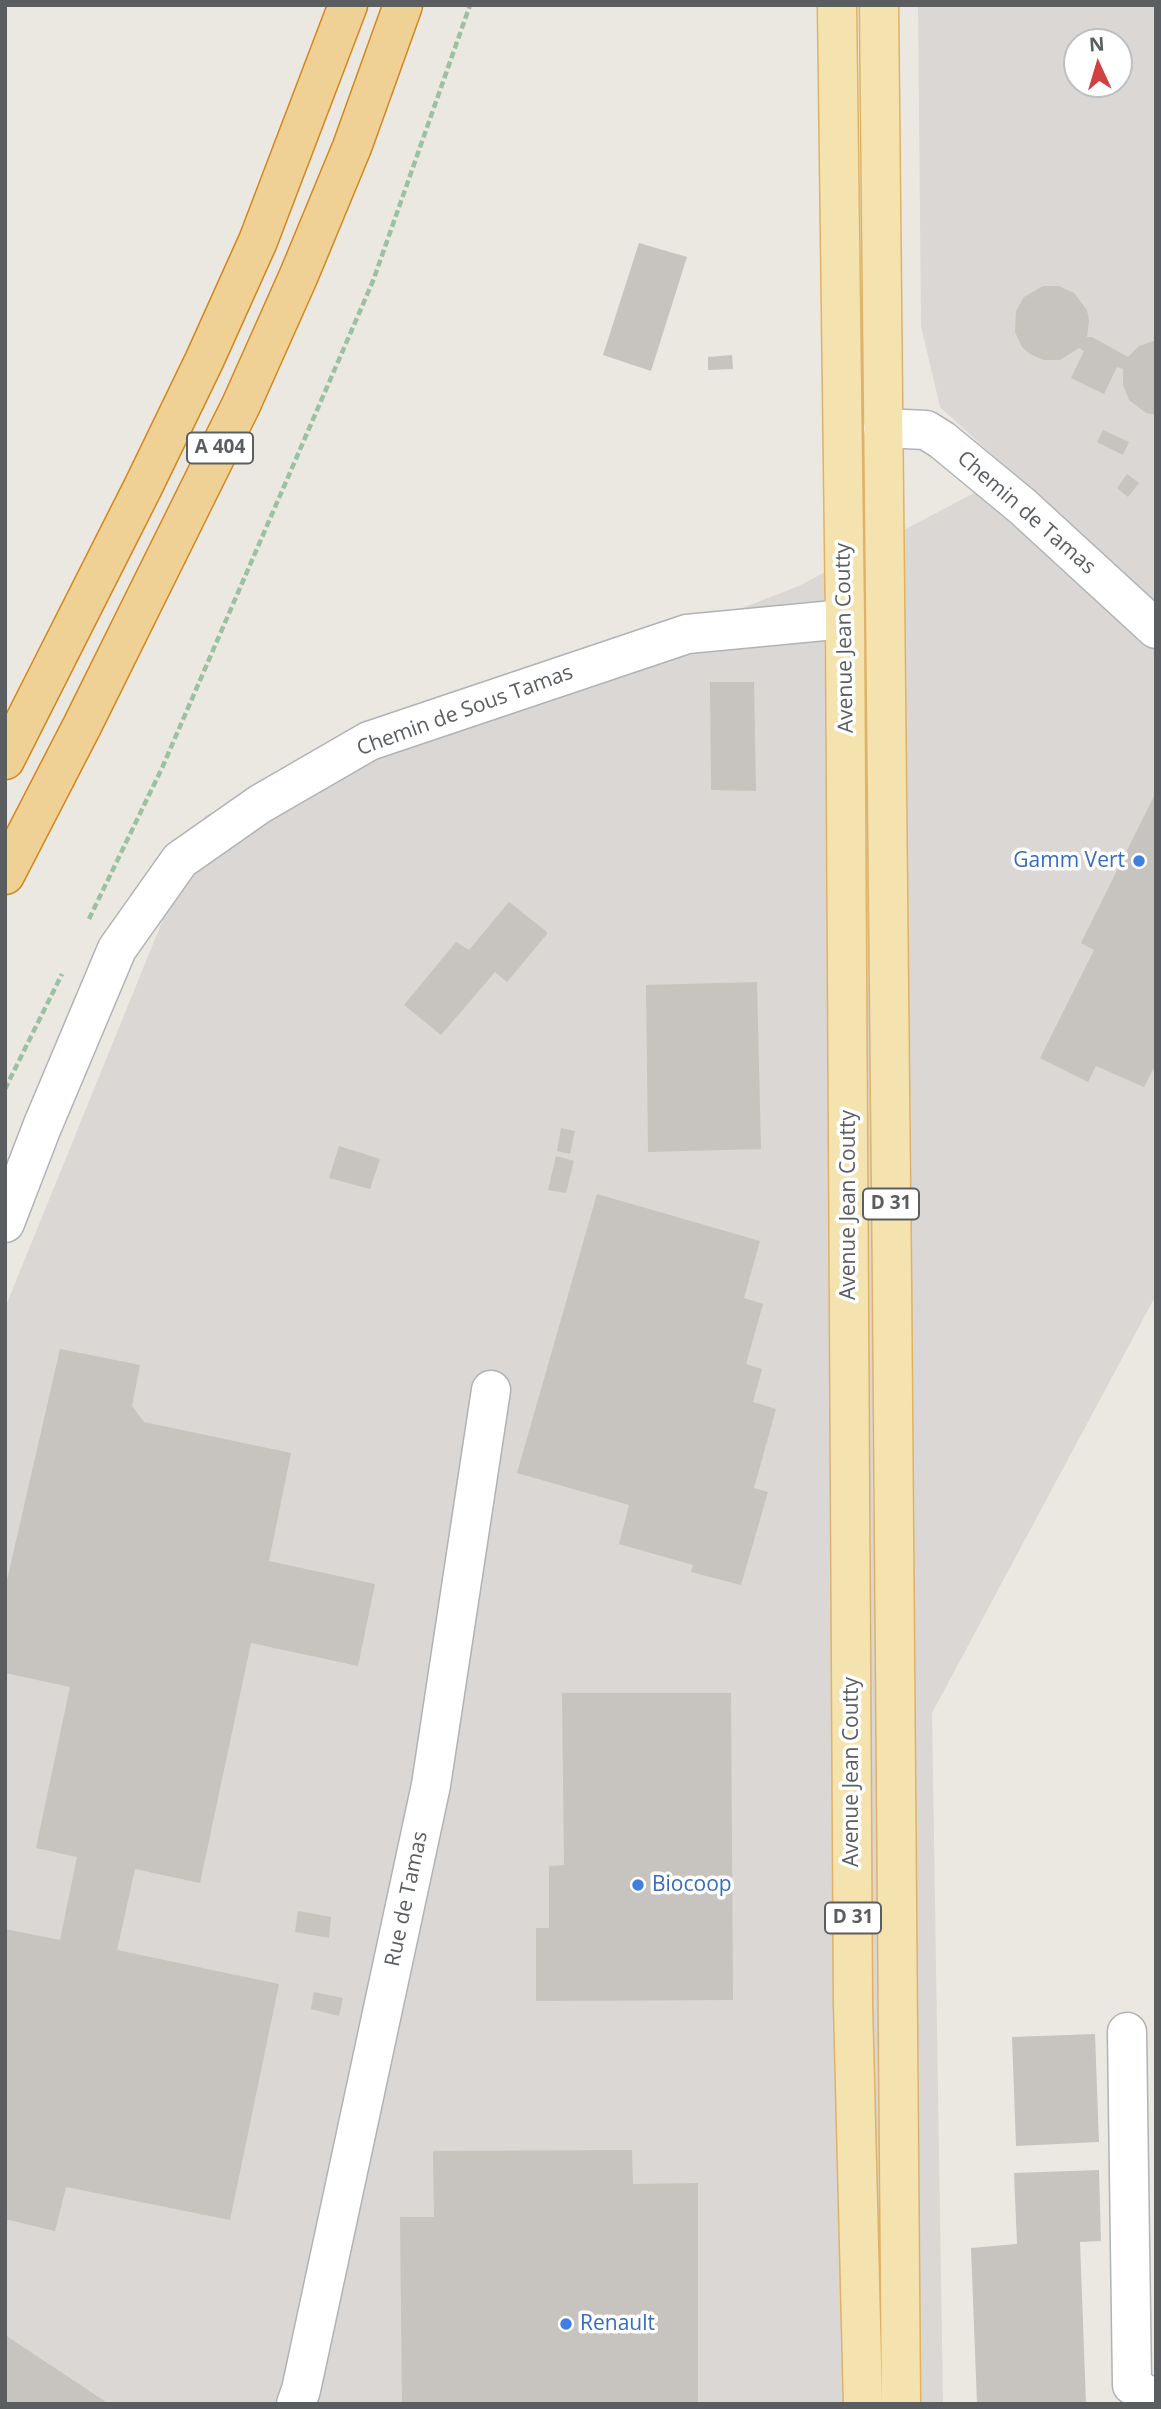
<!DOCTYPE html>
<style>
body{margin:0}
#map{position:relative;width:1161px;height:2409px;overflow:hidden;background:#ebe8e2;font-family:"Open Sans",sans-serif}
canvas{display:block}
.frame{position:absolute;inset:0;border:7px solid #5a5e61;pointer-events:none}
.north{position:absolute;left:1063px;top:28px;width:70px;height:70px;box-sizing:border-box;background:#fff;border:2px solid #bdbfc0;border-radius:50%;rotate:356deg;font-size:19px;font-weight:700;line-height:28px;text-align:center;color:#5a5e61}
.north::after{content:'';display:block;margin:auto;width:24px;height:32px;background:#d34042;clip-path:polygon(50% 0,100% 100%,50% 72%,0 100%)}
</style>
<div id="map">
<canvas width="1161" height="2409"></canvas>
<div class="frame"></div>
<div class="north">N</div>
</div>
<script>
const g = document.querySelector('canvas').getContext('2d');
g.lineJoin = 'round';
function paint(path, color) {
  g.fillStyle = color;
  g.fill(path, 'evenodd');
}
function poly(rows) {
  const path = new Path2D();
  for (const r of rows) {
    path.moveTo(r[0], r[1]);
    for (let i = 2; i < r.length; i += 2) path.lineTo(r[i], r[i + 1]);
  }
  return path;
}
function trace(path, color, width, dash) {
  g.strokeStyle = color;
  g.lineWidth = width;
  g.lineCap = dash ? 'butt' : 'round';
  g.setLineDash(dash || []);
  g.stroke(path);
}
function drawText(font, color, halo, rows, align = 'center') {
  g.font = font + ' "Open Sans",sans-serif';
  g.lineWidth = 7;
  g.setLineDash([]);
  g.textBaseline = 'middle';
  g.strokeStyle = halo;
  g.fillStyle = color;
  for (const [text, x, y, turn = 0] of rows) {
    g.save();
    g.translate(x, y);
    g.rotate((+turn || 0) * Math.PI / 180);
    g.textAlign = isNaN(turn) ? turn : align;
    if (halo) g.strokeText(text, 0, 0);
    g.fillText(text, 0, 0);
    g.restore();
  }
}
paint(poly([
 [918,5,1156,5,1156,604,940,407,921,326],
 [1077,42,1119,42,1119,84,1077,84],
 [987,486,1156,642,1156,1295,932,1713,943,2404,5,2404,5,1308,205,816,799,586]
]), '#dad7d4');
paint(poly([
 [639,243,687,257,651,371,603,355],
 [1043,286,1059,286,1074,293,1087,310,1089,321,1087,337,1092,337,1128,357,1139,346,1156,340,1156,415,1146,413,1129,400,1123,385,1123,369,1117,367,1104,394,1071,378,1084,351,1079,348,1060,360,1044,360,1030,354,1022,347,1015,332,1016,311,1024,297],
 [732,355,733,369,708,370,708,357],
 [1103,430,1129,442,1123,455,1097,442],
 [1127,474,1139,483,1128,497,1117,488],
 [710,682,754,682,756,791,711,790],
 [1156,792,1156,1064,1144,1087,1096,1066,1088,1082,1040,1058,1094,950,1081,943],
 [509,902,547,932,547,934,507,982,495,972,441,1035,404,1005,456,942,469,950],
 [757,982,761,1149,648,1152,646,985],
 [561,1128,575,1131,570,1154,557,1151],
 [339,1146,380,1159,370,1189,329,1178],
 [556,1156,574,1161,566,1193,548,1190],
 [597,1194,760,1241,744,1298,763,1304,746,1364,762,1369,753,1402,776,1409,754,1488,768,1492,741,1585,691,1572,693,1565,619,1544,629,1505,517,1473],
 [60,1349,140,1365,132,1406,144,1422,291,1453,269,1561,375,1584,358,1666,251,1643,200,1883,135,1869,117,1950,279,1984,230,2220,66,2187,55,2231,5,2219,5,1929,60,1940,77,1857,36,1848,70,1687,5,1673,5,1589],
 [562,1693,731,1693,733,2000,536,2001,536,1928,549,1928,549,1866,564,1865],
 [298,1911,331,1917,329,1938,295,1932],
 [314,1992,343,1998,339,2016,311,2009],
 [1095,2034,1099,2142,1016,2146,1012,2037],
 [632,2150,633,2184,698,2183,698,2404,402,2404,400,2217,434,2217,433,2151],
 [1099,2170,1101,2241,1080,2242,1086,2404,977,2404,971,2248,1017,2244,1014,2173],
 [5,2335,109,2404,5,2404]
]), '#c7c3be');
const minor = poly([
 [883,428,926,430,942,440,1022,506,1156,629],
 [5,1223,42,1127,117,949,180,860,260,804,369,741,687,634,845,619],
 [1127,2032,1132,2385,1156,2401],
 [296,2404,301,2390,431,1785,491,1390]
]);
const major = poly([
 [837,5,845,619,853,2004,863,2404],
 [879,5,892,1283,901,2404]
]);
const highway = poly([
 [5,760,143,487,204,361,258,241,348,5],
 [5,875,82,726,241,405,299,275,352,147,403,5]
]);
trace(minor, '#afb3b6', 41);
trace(major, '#dfb267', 41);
trace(highway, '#d2881b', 41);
trace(poly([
 [89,919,162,768,373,281,470,5],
 [5,1089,62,974]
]), '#9bc0a2', 4.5, [7, 3.5]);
trace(minor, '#fff', 38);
trace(major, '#f4e3ae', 38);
trace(highway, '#efd095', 38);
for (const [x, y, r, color] of [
 [1139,861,7,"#3f7fe0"],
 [638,1885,7,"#3f7fe0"],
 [566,2324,7,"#3f7fe0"]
]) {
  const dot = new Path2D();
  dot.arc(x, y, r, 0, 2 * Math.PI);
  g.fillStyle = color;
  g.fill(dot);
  trace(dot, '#fff', 2.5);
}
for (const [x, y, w] of [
 [220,448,66],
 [891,1204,56],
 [853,1918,56]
]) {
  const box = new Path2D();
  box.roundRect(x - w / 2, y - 15.5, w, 31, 5);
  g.fillStyle = '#fff';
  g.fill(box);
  trace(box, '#5a5e61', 2);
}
drawText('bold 19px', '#5a5e61', null, [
 ["A 404",220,448],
 ["D 31",891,1204],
 ["D 31",853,1918]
]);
drawText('21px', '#5a5e61', '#fff', [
 ["Chemin de Tamas",1026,513,41],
 ["Avenue Jean Coutty",845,638,-91],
 ["Chemin de Sous Tamas",465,711,-20],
 ["Avenue Jean Coutty",849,1205,-90],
 ["Avenue Jean Coutty",852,1772,-90],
 ["Rue de Tamas",407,1899,-78]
]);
drawText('21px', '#366cbe', '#fff', [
 ["Gamm Vert",1125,861,"right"],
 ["Biocoop",652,1885],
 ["Renault",580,2324]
], 'left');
</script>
